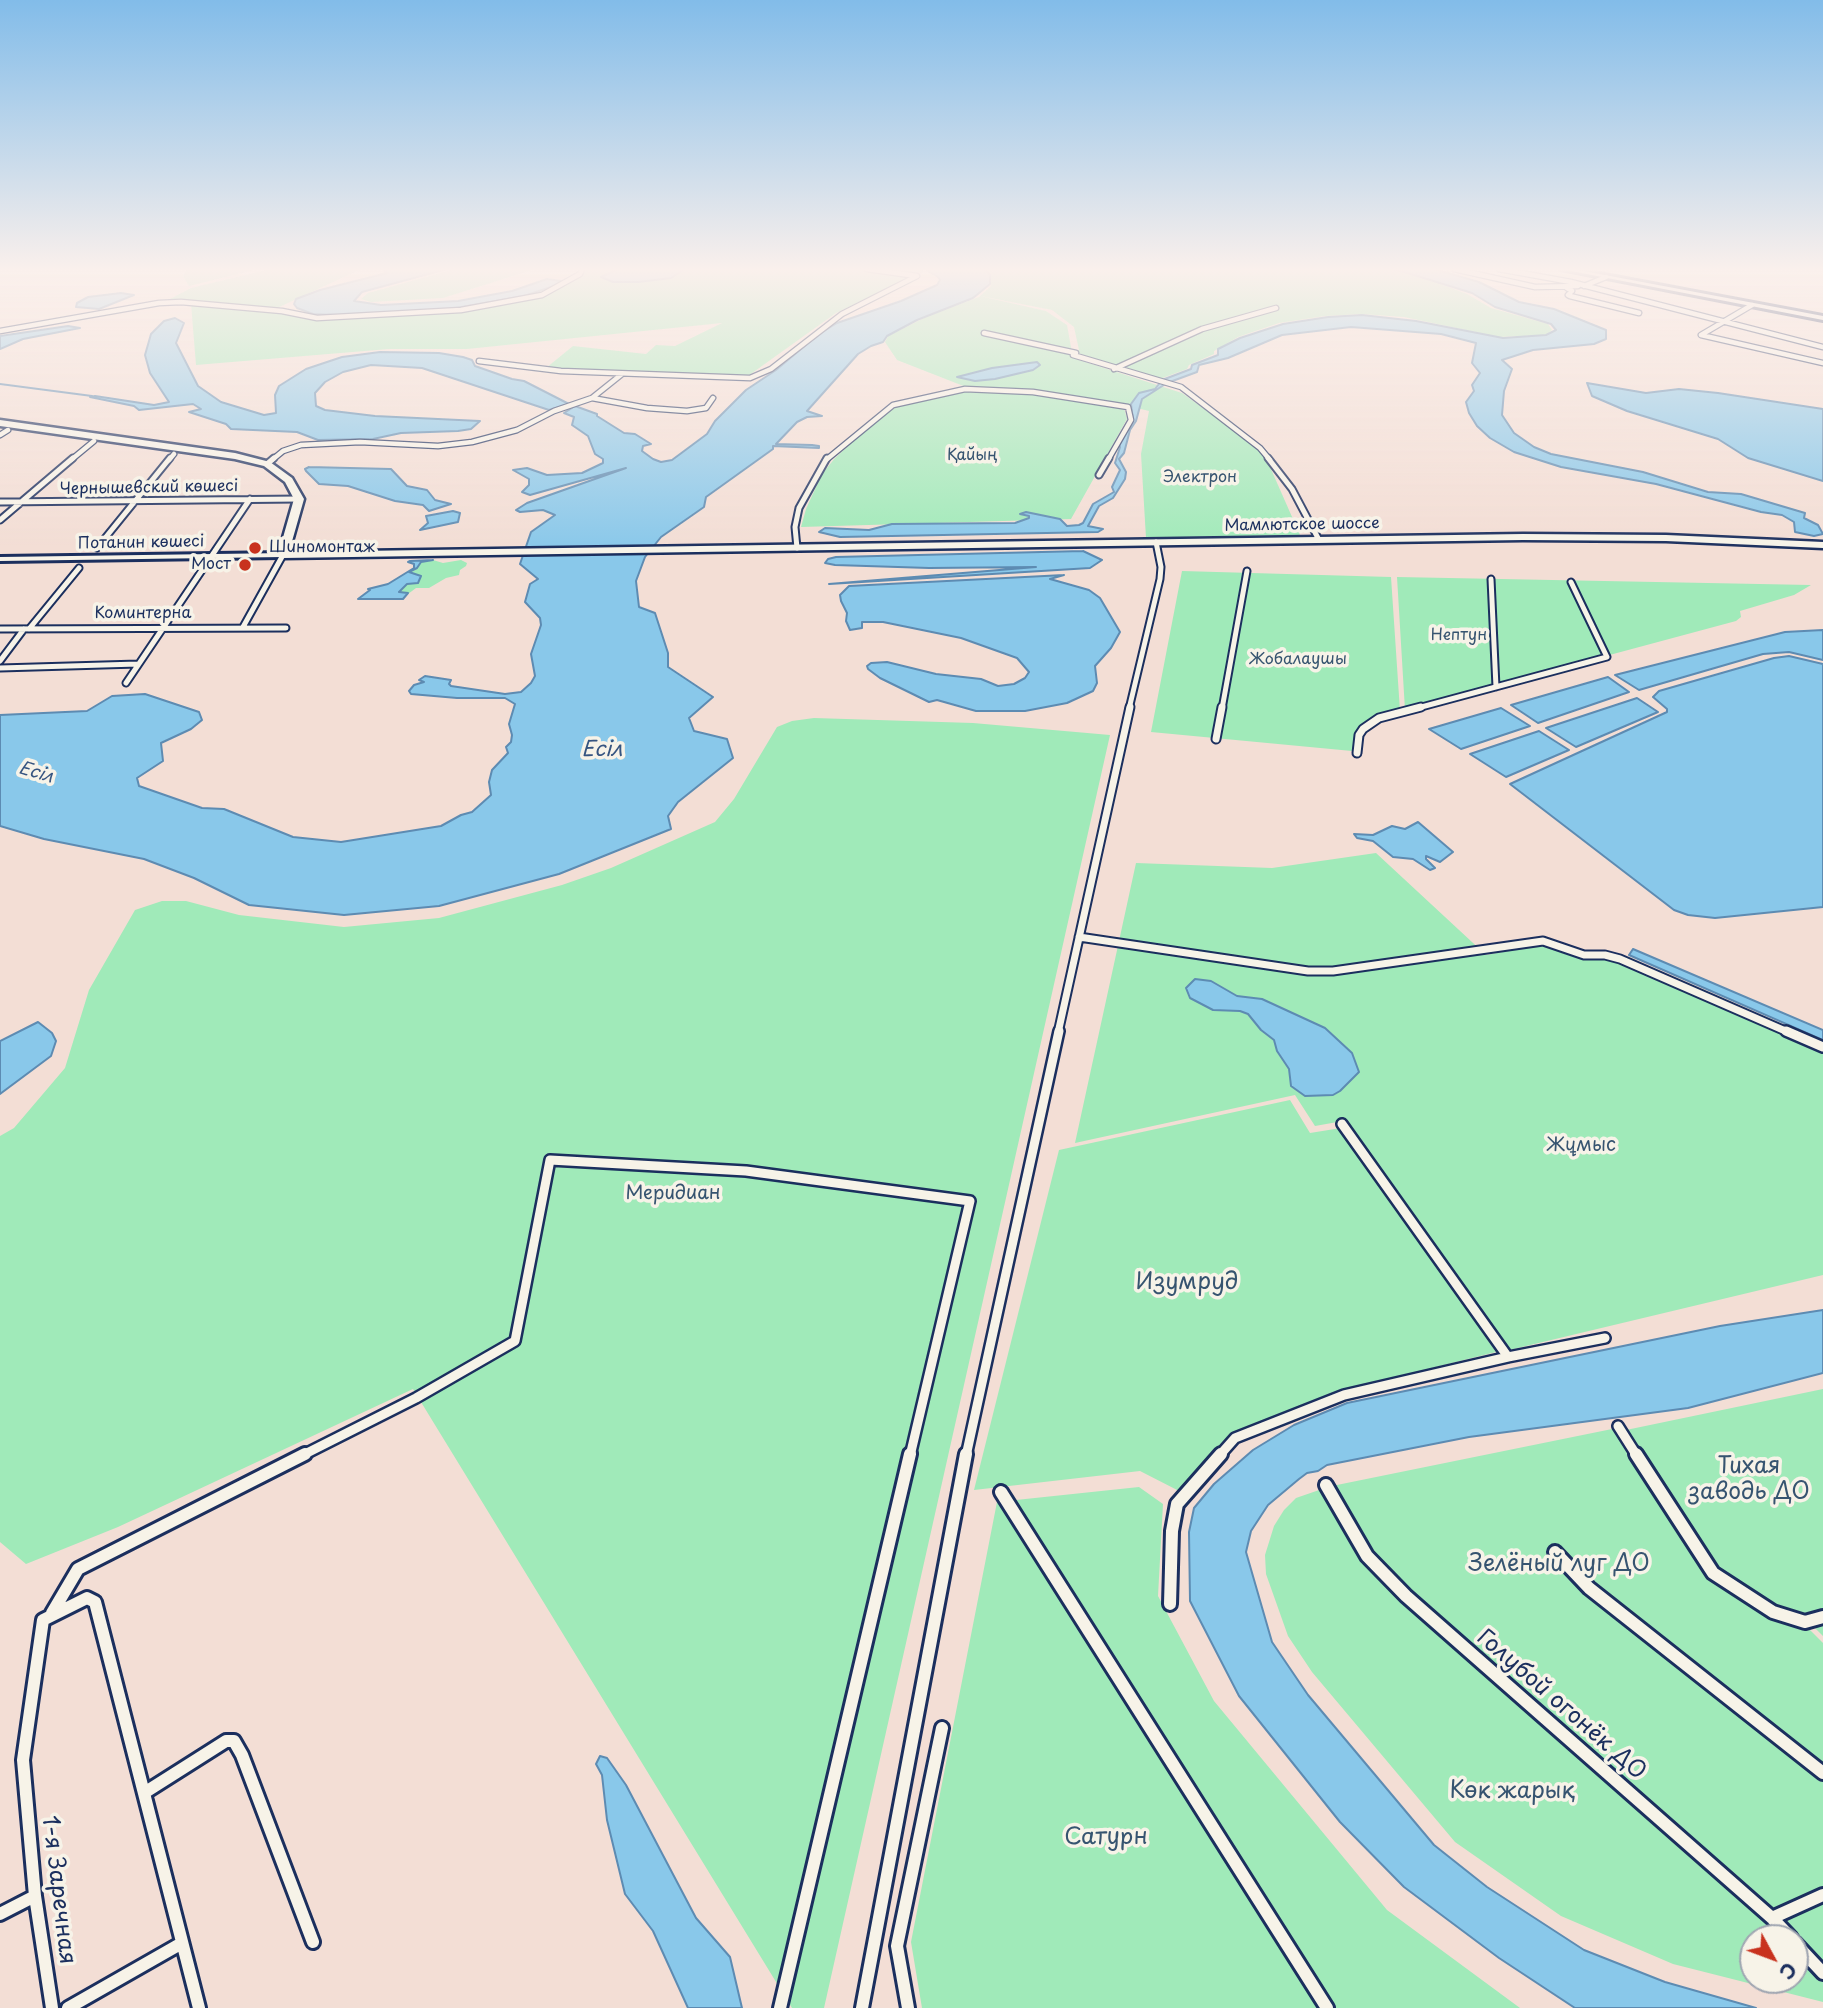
<!DOCTYPE html>
<meta charset="utf-8">
<style>
body{margin:0}
#map{position:relative;width:1823px;height:2008px;overflow:hidden;background:#f3ded5;font-family:"Playpen Sans",sans-serif}
canvas{display:block}
.north{position:absolute;left:1739px;top:1924px;width:70px;height:70px;box-sizing:border-box;background:#f7f3e8;border:2px solid #9fa5b1;border-radius:50%;rotate:131deg;font-size:19px;font-weight:700;line-height:28px;text-align:center;color:#1b2f5e}
.north::after{content:'';display:block;margin:auto;width:24px;height:32px;background:#c8321e;clip-path:polygon(50% 0,100% 100%,50% 72%,0 100%)}
</style>
<div id="map">
<canvas width="1823" height="2008"></canvas>
<div class="north">С</div>
</div>
<script>
const g = document.querySelector('canvas').getContext('2d');
g.lineJoin = 'round';
function paint(path, color) {
  g.fillStyle = color;
  g.fill(path, 'evenodd');
}
function poly(rows) {
  const path = new Path2D();
  for (const r of rows) {
    path.moveTo(r[0], r[1]);
    for (let i = 2; i < r.length; i += 2) path.lineTo(r[i], r[i + 1]);
  }
  return path;
}
function trace(path, color, width, dash) {
  g.strokeStyle = color;
  g.lineWidth = width;
  g.lineCap = dash ? 'butt' : 'round';
  g.setLineDash(dash || []);
  g.stroke(path);
}
function drawText(font, color, halo, rows, align = 'center') {
  g.font = font + ' "Playpen Sans",sans-serif';
  g.lineWidth = 7;
  g.setLineDash([]);
  g.textBaseline = 'middle';
  g.strokeStyle = halo;
  g.fillStyle = color;
  for (const [text, x, y, turn = 0] of rows) {
    g.save();
    g.translate(x, y);
    g.rotate((+turn || 0) * Math.PI / 180);
    g.textAlign = isNaN(turn) ? turn : align;
    if (halo) g.strokeText(text, 0, 0);
    g.fillText(text, 0, 0);
    g.restore();
  }
}
paint(poly([
 [187,269,258,269,189,286,183,276],
 [270,269,361,269,275,309,168,300,191,288],
 [455,269,535,269,443,298,371,302,361,299,368,293],
 [587,269,918,269,925,271,836,313,748,376,546,368,573,346,646,354,656,345,675,346,722,323,467,349,389,349,196,365,191,304,279,312,314,320,461,311,546,295],
 [987,269,1388,269,1420,276,1467,294,1491,308,1548,324,1552,330,1546,335,1499,337,1404,317,1361,314,1325,316,1279,323,1238,337,1214,351,1214,354,1189,365,1187,369,1157,380,1076,355,1079,350,1074,327,1052,310,980,296,1046,311,1067,325,1073,358,1182,393,1263,451,1300,535,1146,538,1141,454,1149,411,1120,404,1041,392,966,387,897,360,885,342,888,336,928,316,979,297,991,286],
 [966,390,1041,395,1124,408,1127,419,1071,519,801,527,806,509,822,474,835,458,869,427,896,406],
 [433,560,443,563,461,560,467,563,466,566,460,570,459,575,446,578,429,588,416,588,408,594,399,593,407,584,418,583,419,578,408,573,415,570,421,562],
 [1182,571,1391,577,1400,711,1358,731,1352,751,1151,732],
 [1397,577,1811,585,1794,595,1740,611,1741,617,1736,621,1405,710],
 [814,718,973,723,1110,735,824,2008,792,2008,413,1389,118,1527,26,1564,0,1542,0,1136,14,1128,65,1068,89,990,135,910,162,901,186,901,239,915,344,927,439,918,562,885,611,868,715,822,734,799,777,727,792,721],
 [1376,853,1486,955,1541,945,1589,960,1610,960,1823,1051,1823,1275,1501,1352,1343,1121,1315,1126,1295,1095,1075,1143,1136,863,1272,868],
 [1290,1100,1310,1133,1341,1128,1496,1352,1344,1390,1231,1435,1183,1493,1140,1471,974,1490,1059,1150],
 [1823,1389,1823,1636,1812,1625,1774,1608,1717,1571,1626,1430],
 [1617,1428,1711,1573,1804,1624,1823,1643,1823,1891,1772,1913,1368,1555,1327,1487],
 [1139,1487,1163,1504,1158,1596,1214,1701,1387,1910,1520,2008,922,2008,911,1942,997,1502],
 [1325,1488,1366,1558,1787,1938,1753,1938,1753,1980,1795,1980,1795,1947,1823,1978,1823,2002,1673,1964,1561,1916,1455,1842,1312,1672,1288,1636,1266,1574,1265,1555,1274,1526,1284,1510,1296,1498],
 [1823,1900,1823,1969,1779,1920]
]), '#a0eab9');
const water = poly([
 [383,269,447,269,362,292,354,301,381,305,458,301,512,291,547,279,561,281,554,286,524,296,450,309,338,315,313,314,297,308,294,304,296,299,320,290,387,273,383,269],
 [618,269,682,269,683,270,671,278,638,282,613,282,601,277,618,269],
 [925,269,985,269,990,275,990,284,973,298,917,320,887,336,883,342,871,346,858,354,807,411,822,416,807,417,797,422,776,444,812,445,819,446,819,448,773,446,773,449,706,497,704,507,661,537,645,557,636,581,639,607,655,613,668,653,668,667,713,697,689,718,694,731,727,739,733,758,678,802,668,816,671,829,559,874,439,906,344,915,249,905,194,878,144,859,44,839,0,826,0,715,87,711,112,696,145,694,199,712,202,720,191,729,161,743,163,761,137,778,139,786,202,808,224,809,293,837,341,842,441,826,461,815,472,812,491,795,489,782,492,770,508,753,506,747,511,742,512,735,509,724,515,704,505,698,457,698,411,694,409,691,414,685,424,682,419,680,425,676,451,680,449,684,451,686,505,694,521,692,531,683,535,676,531,654,541,625,540,618,525,602,530,584,538,579,520,564,531,532,555,515,543,510,520,512,516,510,527,503,626,468,530,495,522,492,529,485,529,479,513,470,527,468,547,475,582,473,603,463,603,459,595,454,588,436,572,425,574,417,564,413,575,406,597,414,597,416,624,433,635,434,651,444,643,446,642,451,653,459,661,462,672,460,707,434,715,421,746,390,776,370,819,334,837,323,901,301,937,285,940,280,938,277,925,269],
 [1395,269,1434,269,1479,282,1519,302,1554,309,1606,330,1606,339,1594,344,1533,350,1502,360,1512,369,1504,391,1502,415,1514,433,1534,447,1551,454,1643,472,1708,492,1741,494,1805,513,1804,518,1818,525,1823,534,1814,536,1795,532,1794,522,1782,515,1761,512,1656,484,1561,467,1514,452,1490,438,1477,426,1469,413,1466,402,1474,391,1472,385,1480,373,1472,363,1476,343,1441,334,1351,327,1282,335,1228,358,1199,365,1197,372,1167,383,1142,399,1136,421,1130,430,1124,453,1119,459,1126,472,1125,479,1113,498,1099,506,1088,526,1103,529,1098,532,840,537,819,532,825,528,869,530,892,524,1015,523,1029,518,1029,516,1020,514,1026,512,1060,519,1067,526,1079,525,1083,523,1093,504,1114,492,1112,487,1120,470,1115,463,1120,447,1118,442,1133,420,1131,404,1139,393,1155,389,1162,380,1191,369,1192,365,1218,355,1218,349,1240,338,1283,324,1328,317,1362,315,1416,321,1503,338,1546,335,1556,330,1551,324,1495,307,1472,293,1395,269],
 [121,293,134,295,99,309,76,307,77,303,88,297,121,293],
 [175,318,184,323,176,343,198,386,221,402,264,415,276,413,275,395,279,386,306,369,342,357,380,352,439,353,463,357,472,360,475,366,512,379,524,381,569,404,549,410,422,368,371,365,343,372,325,382,315,393,316,406,325,410,375,416,480,421,471,429,458,431,401,433,373,439,318,440,297,432,231,429,226,424,189,412,201,409,193,404,139,410,134,406,90,397,95,396,154,405,169,402,150,373,145,355,151,334,164,321,175,318],
 [68,326,80,328,23,339,0,349,0,336,68,326],
 [1037,362,1040,365,1033,370,995,379,975,381,957,377,992,368,1037,362],
 [1587,383,1646,393,1679,389,1718,393,1823,409,1823,481,1748,458,1718,439,1627,411,1592,396,1587,383],
 [309,467,391,469,407,486,427,490,435,500,451,504,429,511,423,505,395,501,348,486,319,484,306,471,305,469,309,467],
 [453,511,460,513,458,522,420,530,428,523,426,516,453,511],
 [1083,551,1102,560,1090,568,829,584,1036,567,929,568,835,565,825,563,828,559,836,557,1083,551],
 [433,560,421,562,417,568,409,572,421,576,418,583,407,584,399,592,408,593,403,599,358,599,370,590,368,589,388,584,414,568,414,564,408,562,410,561,433,560],
 [1064,575,1050,579,1089,590,1100,598,1120,632,1111,648,1095,666,1097,683,1093,691,1067,703,1025,711,976,711,937,700,929,702,880,678,868,669,867,666,871,663,887,662,936,674,981,679,998,686,1014,684,1025,678,1029,672,1017,658,961,638,883,622,862,622,862,628,850,630,846,621,847,613,841,601,840,595,849,586,1064,575],
 [1823,630,1823,660,1789,652,1763,654,1639,690,1615,675,1785,632,1823,630],
 [1789,656,1823,664,1823,907,1715,918,1688,915,1674,910,1510,784,1667,712,1667,709,1653,697,1659,691,1774,658,1789,656],
 [1608,677,1629,692,1538,723,1511,705,1608,677],
 [1637,698,1658,712,1576,747,1546,728,1637,698],
 [1501,708,1530,726,1461,749,1429,729,1501,708],
 [1539,731,1569,750,1506,777,1470,754,1539,731],
 [1418,822,1453,852,1440,862,1426,856,1426,859,1435,868,1430,870,1413,859,1393,857,1373,841,1357,838,1354,834,1373,835,1392,826,1405,829,1418,822],
 [1633,949,1823,1030,1823,1040,1629,955,1633,949],
 [1195,979,1211,981,1237,996,1262,999,1325,1028,1352,1053,1359,1072,1340,1091,1333,1095,1305,1096,1291,1086,1289,1069,1277,1051,1274,1040,1261,1030,1248,1014,1240,1011,1213,1010,1190,998,1186,988,1195,979],
 [38,1022,52,1033,56,1041,51,1056,0,1094,0,1041,38,1022],
 [1823,1310,1823,1373,1688,1408,1469,1437,1327,1465,1318,1471,1307,1473,1299,1479,1268,1505,1251,1531,1246,1552,1272,1642,1308,1695,1434,1845,1487,1887,1584,1950,1665,1982,1756,2008,1575,2008,1499,1958,1404,1887,1340,1822,1239,1696,1190,1601,1189,1532,1194,1508,1214,1484,1253,1450,1294,1425,1347,1403,1720,1326,1823,1310],
 [600,1756,607,1758,626,1785,696,1918,730,1957,742,2008,688,2008,653,1931,625,1894,607,1820,602,1775,596,1764,600,1756]
]);
paint(water, '#89c8ea');
trace(water, '#5d8bb2', 2);
trace(poly([
 [0,384,92,396]
]), '#5d8bb2', 2);
const streetFar4 = poly([
 [1454,269,1535,287,1578,286],
 [1499,269,1571,282,1823,347],
 [1584,286,1606,277],
 [1567,288,1572,291,1568,295,1570,296,1639,313],
 [1752,305,1701,335,1823,363],
 [0,331,159,303,181,302,282,311,317,318,461,310,542,295,580,274,582,269],
 [984,333,1076,353],
 [1073,355,1181,387,1260,448,1270,460],
 [479,361,561,371,750,378,771,369,842,314,917,276,867,269],
 [1114,369,1202,329,1276,308],
 [592,398,622,374],
 [0,435,8,430],
 [71,460,94,441],
 [169,460,174,454],
 [272,460,283,451,301,445,360,442,438,446,472,442,517,430,554,411,592,398,647,408,687,411,706,408,713,398],
 [826,460,893,405,965,389,1033,392,1128,407,1131,420,1108,460]
]);
const streetFar3 = poly([
 [1268,458,1292,489,1319,540],
 [267,464,274,458],
 [1099,475,1109,458],
 [0,502,299,499],
 [0,520,73,458],
 [97,548,170,458],
 [797,548,795,527,799,508,827,458],
 [1491,579,1496,687],
 [243,627,283,555],
 [0,629,286,628],
 [29,629,79,568],
 [0,661,24,629],
 [0,668,138,664],
 [126,683,250,499],
 [1129,709,1160,579,1161,567,1156,542],
 [1222,709,1247,571],
 [1414,709,1607,657,1571,582]
]);
const streetFar2 = poly([
 [1216,739,1222,707],
 [1357,753,1359,735,1363,729,1379,718,1421,707],
 [1079,937,1308,971,1333,971,1543,941,1584,955,1605,955,1620,959,1790,1033],
 [1058,1033,1130,707]
]);
const streetFar1 = poly([
 [1786,1031,1823,1047],
 [1342,1124,1508,1357],
 [1618,1426,1637,1456],
 [301,1456,416,1398,515,1341,550,1160,746,1171,970,1201,910,1456],
 [966,1456,1059,1031],
 [1219,1456,1235,1438,1344,1395,1508,1357,1605,1338]
]);
const street = poly([
 [1636,1454,1713,1573,1773,1612,1805,1622,1823,1617],
 [1326,1485,1367,1556,1406,1596,1772,1918,1791,1938],
 [1001,1492,1327,2008],
 [1555,1552,1589,1588,1823,1773],
 [1170,1604,1172,1531,1177,1504,1221,1454],
 [52,1613,78,1569,305,1454],
 [144,1793,226,1741,234,1741,242,1755,313,1942],
 [0,1914,35,1896],
 [1772,1918,1823,1895],
 [1795,1943,1823,1973],
 [52,2008,35,1896,23,1760,43,1620,87,1598,95,1602,199,2008],
 [68,2008,182,1943],
 [780,2008,910,1454],
 [862,2008,966,1454],
 [908,2008,897,1946,942,1728]
]);
const secondary = poly([
 [1561,269,1573,269,1823,316,1823,320,1561,269],
 [286,553,286,557,283,557,0,561,0,557,286,553]
]);
const highway = poly([
 [0,420,235,453,270,462,292,478,304,499,289,552,1523,534,1666,535,1823,542,1823,548,1666,541,1523,540,283,558,278,555,294,499,285,482,264,466,235,459,0,426,0,420]
]);
trace(streetFar4, '#1b2f5e', 7);
trace(streetFar3, '#1b2f5e', 9);
trace(streetFar2, '#1b2f5e', 11);
trace(streetFar1, '#1b2f5e', 14);
trace(street, '#1b2f5e', 18);
trace(secondary, '#1b2f5e', 6);
trace(highway, '#1b2f5e', 5);
trace(streetFar4, '#f7f3e8', 4.5);
trace(streetFar3, '#f7f3e8', 5);
trace(streetFar2, '#f7f3e8', 7);
trace(streetFar1, '#f7f3e8', 9);
trace(street, '#f7f3e8', 12);
paint(secondary, '#f7f3e8');
paint(highway, '#f7f3e8');
const sky = g.createLinearGradient(0, 0, 0, 550);
sky.addColorStop(0, '#82bce9');
sky.addColorStop(0.49, '#faf0ec');
sky.addColorStop(1, '#faf0ec00');
g.fillStyle = sky;
g.fillRect(0, 0, 1823, 550);
for (const [x, y, r, color] of [
 [255,548,7,"#c8321e"],
 [245,565,7,"#c8321e"]
]) {
  const dot = new Path2D();
  dot.arc(x, y, r, 0, 2 * Math.PI);
  g.fillStyle = color;
  g.fill(dot);
  trace(dot, '#f7f3e8', 2.5);
}
drawText('16px', '#365470', '#f7f3e8', [
 ["Қайың",972,456],
 ["Электрон",1200,478],
 ["Нептун",1459,636],
 ["Жобалаушы",1298,660]
]);
drawText('16px', '#1b2f5e', '#f7f3e8', [
 ["Чернышевский көшесі",149,488,-1],
 ["Мамлютское шоссе",1302,525,-1],
 ["Потанин көшесі",141,543,-1],
 ["Коминтерна",143,614]
]);
drawText('16px', '#1b2f5e', '#f7f3e8', [
 ["Шиномонтаж",269,548],
 ["Мост",231,565,"right"]
], 'left');
drawText('italic 18px', '#365581', '#f7f3e8', [
 ["Есіл",36,773,17]
]);
drawText('19px', '#365470', '#f7f3e8', [
 ["Жұмыс",1581,1146],
 ["Меридиан",673,1194]
]);
drawText('italic 21px', '#365581', '#f7f3e8', [
 ["Есіл",602,750]
]);
drawText('23px', '#365470', '#f7f3e8', [
 ["Изумруд",1187,1283],
 ["Тихая",1749,1467],
 ["заводь ДО",1749,1493],
 ["Зелёный луг ДО",1559,1565],
 ["Көк жарық",1512,1792],
 ["Сатурн",1106,1838]
]);
drawText('23px', '#1b2f5e', '#f7f3e8', [
 ["Голубой огонёк ДО",1561,1705,41],
 ["1-я Заречная",58,1890,83]
]);
</script>
